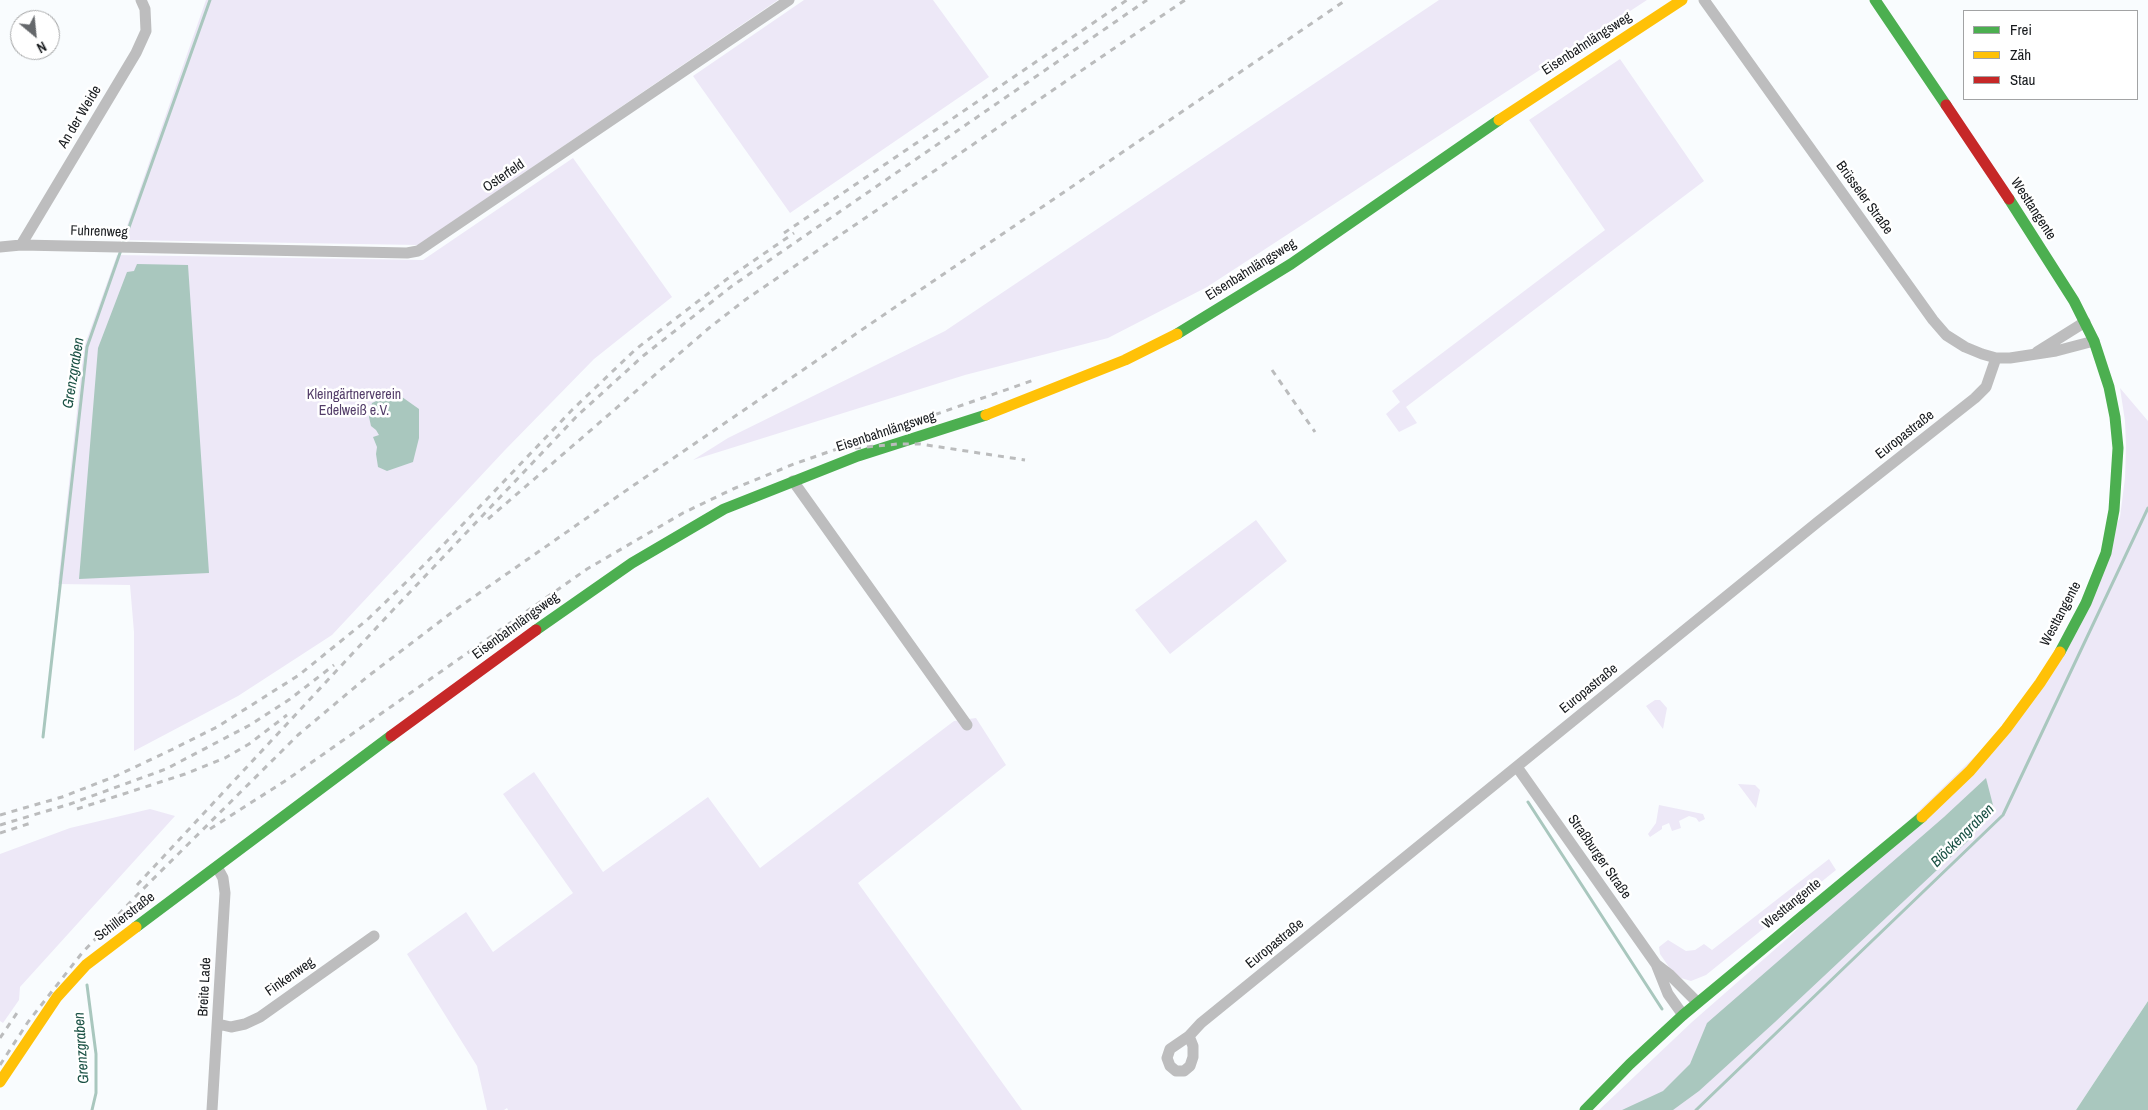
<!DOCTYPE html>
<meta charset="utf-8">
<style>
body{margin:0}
#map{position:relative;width:2148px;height:1110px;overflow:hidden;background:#f9fcfe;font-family:"Archivo Narrow",sans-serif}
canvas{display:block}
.legend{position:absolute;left:1963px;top:10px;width:175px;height:90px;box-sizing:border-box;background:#fff;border:1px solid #a2a3a4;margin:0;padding:6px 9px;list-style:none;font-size:15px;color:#16191c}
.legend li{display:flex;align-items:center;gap:10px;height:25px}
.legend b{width:25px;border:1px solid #a2a3a4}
.north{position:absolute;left:10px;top:10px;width:50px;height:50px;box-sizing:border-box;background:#fff;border:1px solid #a2a3a4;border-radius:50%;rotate:152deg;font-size:14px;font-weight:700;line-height:20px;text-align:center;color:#16191c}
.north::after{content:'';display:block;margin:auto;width:18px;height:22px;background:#65686b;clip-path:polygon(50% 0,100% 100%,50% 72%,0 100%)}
</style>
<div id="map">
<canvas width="2148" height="1110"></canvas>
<ul class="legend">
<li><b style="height:6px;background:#4caf50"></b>Frei</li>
<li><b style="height:6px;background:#ffc107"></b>Zäh</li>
<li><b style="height:6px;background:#c62828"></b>Stau</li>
</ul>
<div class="north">N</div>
</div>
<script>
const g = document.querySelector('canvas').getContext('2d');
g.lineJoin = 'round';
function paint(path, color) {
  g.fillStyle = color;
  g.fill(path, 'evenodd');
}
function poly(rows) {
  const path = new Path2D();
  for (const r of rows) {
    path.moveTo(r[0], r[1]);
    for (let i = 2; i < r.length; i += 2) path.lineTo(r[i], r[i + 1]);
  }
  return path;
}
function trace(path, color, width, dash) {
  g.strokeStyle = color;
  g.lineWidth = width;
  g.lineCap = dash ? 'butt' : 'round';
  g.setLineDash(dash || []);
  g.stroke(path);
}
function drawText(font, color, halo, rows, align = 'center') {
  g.font = font + ' "Archivo Narrow",sans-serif';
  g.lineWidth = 5;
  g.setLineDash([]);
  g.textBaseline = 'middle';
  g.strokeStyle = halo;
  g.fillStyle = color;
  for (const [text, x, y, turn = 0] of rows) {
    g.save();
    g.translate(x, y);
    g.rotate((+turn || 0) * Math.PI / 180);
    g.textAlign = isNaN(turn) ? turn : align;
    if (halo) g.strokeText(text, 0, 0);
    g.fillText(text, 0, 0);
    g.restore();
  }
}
paint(poly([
 [206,0,778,0,418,245,122,240],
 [804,0,933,0,989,77,790,213,693,76],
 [1439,0,1647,0,1207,287,1108,338,965,375,693,460,728,438,945,331],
 [1620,59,1704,181,1406,407,1417,423,1399,432,1386,414,1400,402,1392,391,1605,230,1529,120],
 [573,158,672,297,594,359,505,450,332,635,238,696,134,751,134,632,130,585,58,584,84,347,117,255,423,260],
 [2120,388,2148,421,2148,1001,2076,1110,1599,1110,1692,1022,1789,937,2038,695,2120,517,2125,478,2126,446,2125,421],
 [1256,520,1287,561,1170,654,1135,610],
 [1655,700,1660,700,1667,708,1663,729,1646,706],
 [976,718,1006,765,858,883,1022,1110,508,1110,507,1108,504,1110,487,1110,477,1066,407,954,466,912,493,952,573,893,503,794,534,772,603,872,708,797,760,868,954,721],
 [1738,784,1755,785,1760,790,1756,808],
 [1659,805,1703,814,1705,819,1699,822,1696,818,1689,816,1679,821,1681,828,1672,831,1669,823,1662,826,1662,829,1650,837,1648,834,1656,823],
 [150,809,175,816,20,987,19,1000,3,1023,0,1021,0,854,70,828],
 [1829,859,1836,870,1706,975,1691,981,1681,978,1671,970,1660,954,1659,947,1668,940,1686,951,1695,950,1704,944,1712,950]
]), '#ede8f7');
paint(poly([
 [137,264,188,265,209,573,79,579,98,348,127,272,134,271],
 [398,396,402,397,419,409,419,438,413,462,387,471,378,467,376,454,377,447,373,437,379,435,376,430,371,426,369,417,372,403,385,397,391,399],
 [1986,778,1994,809,1969,840,1775,1022,1699,1091,1673,1110,1622,1110,1663,1091,1690,1064,1707,1023,1944,817],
 [2148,1001,2148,1110,2076,1110]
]), '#a9c7be');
trace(poly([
 [123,244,210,0],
 [43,737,87,347,121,250],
 [1528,802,1662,1009],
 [87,985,96,1054,96,1093,92,1110],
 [1696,1110,2003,815,2148,508]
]), '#a9c7be', 3);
trace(poly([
 [1704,0,1933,320,1946,335,1965,347,1982,354,1996,358,2010,358,2056,351,2094,341],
 [21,245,136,53,146,31,145,9,141,0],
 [0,247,21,245,407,253,418,251,789,0],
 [2037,352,2085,322],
 [793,481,967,725],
 [1517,767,1656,964,1668,994,1683,1015],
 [1656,964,1669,974,1697,1002],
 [218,1024,231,1027,245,1024,260,1017,374,936],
 [1189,1036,1193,1046,1193,1057,1190,1066,1184,1071,1176,1071,1170,1066,1167,1058,1170,1049,1189,1036,1201,1023,1819,521,1975,398,1986,387,1996,358],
 [212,1110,225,893,223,878,217,867]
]), '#bdbdbe', 11);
trace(poly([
 [1875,0,1946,105],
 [2009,199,2074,301,2094,341,2109,387,2115,417,2118,448,2114,510,2106,553,2086,603,2060,652],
 [1177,334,1291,264,1499,120],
 [536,630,632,563,724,509,858,456,986,415],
 [136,927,391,736],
 [1585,1110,1630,1064,1683,1015,1922,817]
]), '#4caf50', 11);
trace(poly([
 [1499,120,1682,0],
 [986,415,1125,360,1177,334],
 [1922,817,1970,771,2006,729,2040,683,2060,652],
 [0,1082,57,997,86,965,136,927]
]), '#ffc107', 11);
trace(poly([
 [1946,105,2009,199],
 [391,736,536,630]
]), '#c62828', 11);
trace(poly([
 [784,233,1127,0],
 [1272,370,1315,432],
 [855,448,898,444,920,444,1025,460],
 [488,519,709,328,745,300,1185,0],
 [77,809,185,774,225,758,249,744,287,715],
 [0,815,62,797,116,776,171,750,217,727,299,675,367,620,424,565,572,410,636,349,727,279,794,233],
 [0,825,70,804,166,769,250,725,290,699,334,665],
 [210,829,288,779,587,569,683,513,733,489,794,464,1034,380],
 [0,833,31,823],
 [137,885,393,610,577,416,643,356,732,286,1147,0],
 [0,1038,19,1010],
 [0,1065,28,1022,82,953,136,896,298,735,367,677,455,610,634,485,1346,0]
]), '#bbbcbd', 3, [6, 6]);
drawText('14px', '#16191c', '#fff', [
 ["Eisenbahnlängsweg",1587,44,-33],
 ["An der Weide",80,117,-59],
 ["Osterfeld",504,176,-34],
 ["Brüsseler Straße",1864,198,54],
 ["Westtangente",2033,209,57],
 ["Fuhrenweg",99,232,2],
 ["Eisenbahnlängsweg",1251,270,-32],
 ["Eisenbahnlängsweg",886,432,-18],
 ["Europastraße",1905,435,-38],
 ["Westtangente",2061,614,-62],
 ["Eisenbahnlängsweg",516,626,-36],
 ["Europastraße",1589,689,-39],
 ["Straßburger Straße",1599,857,55],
 ["Westtangente",1792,904,-39],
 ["Schillerstraße",125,917,-37],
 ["Europastraße",1275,944,-39],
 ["Finkenweg",290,977,-35],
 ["Breite Lade",205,987,-87]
]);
drawText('14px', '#533d69', '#fff', [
 ["Kleingärtnerverein",354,395],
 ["Edelweiß e.V.",354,411]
]);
drawText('italic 15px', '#1b5245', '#fff', [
 ["Grenzgraben",74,373,-81],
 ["Blöckengraben",1963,836,-45],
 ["Grenzgraben",82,1048,-94]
]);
</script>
